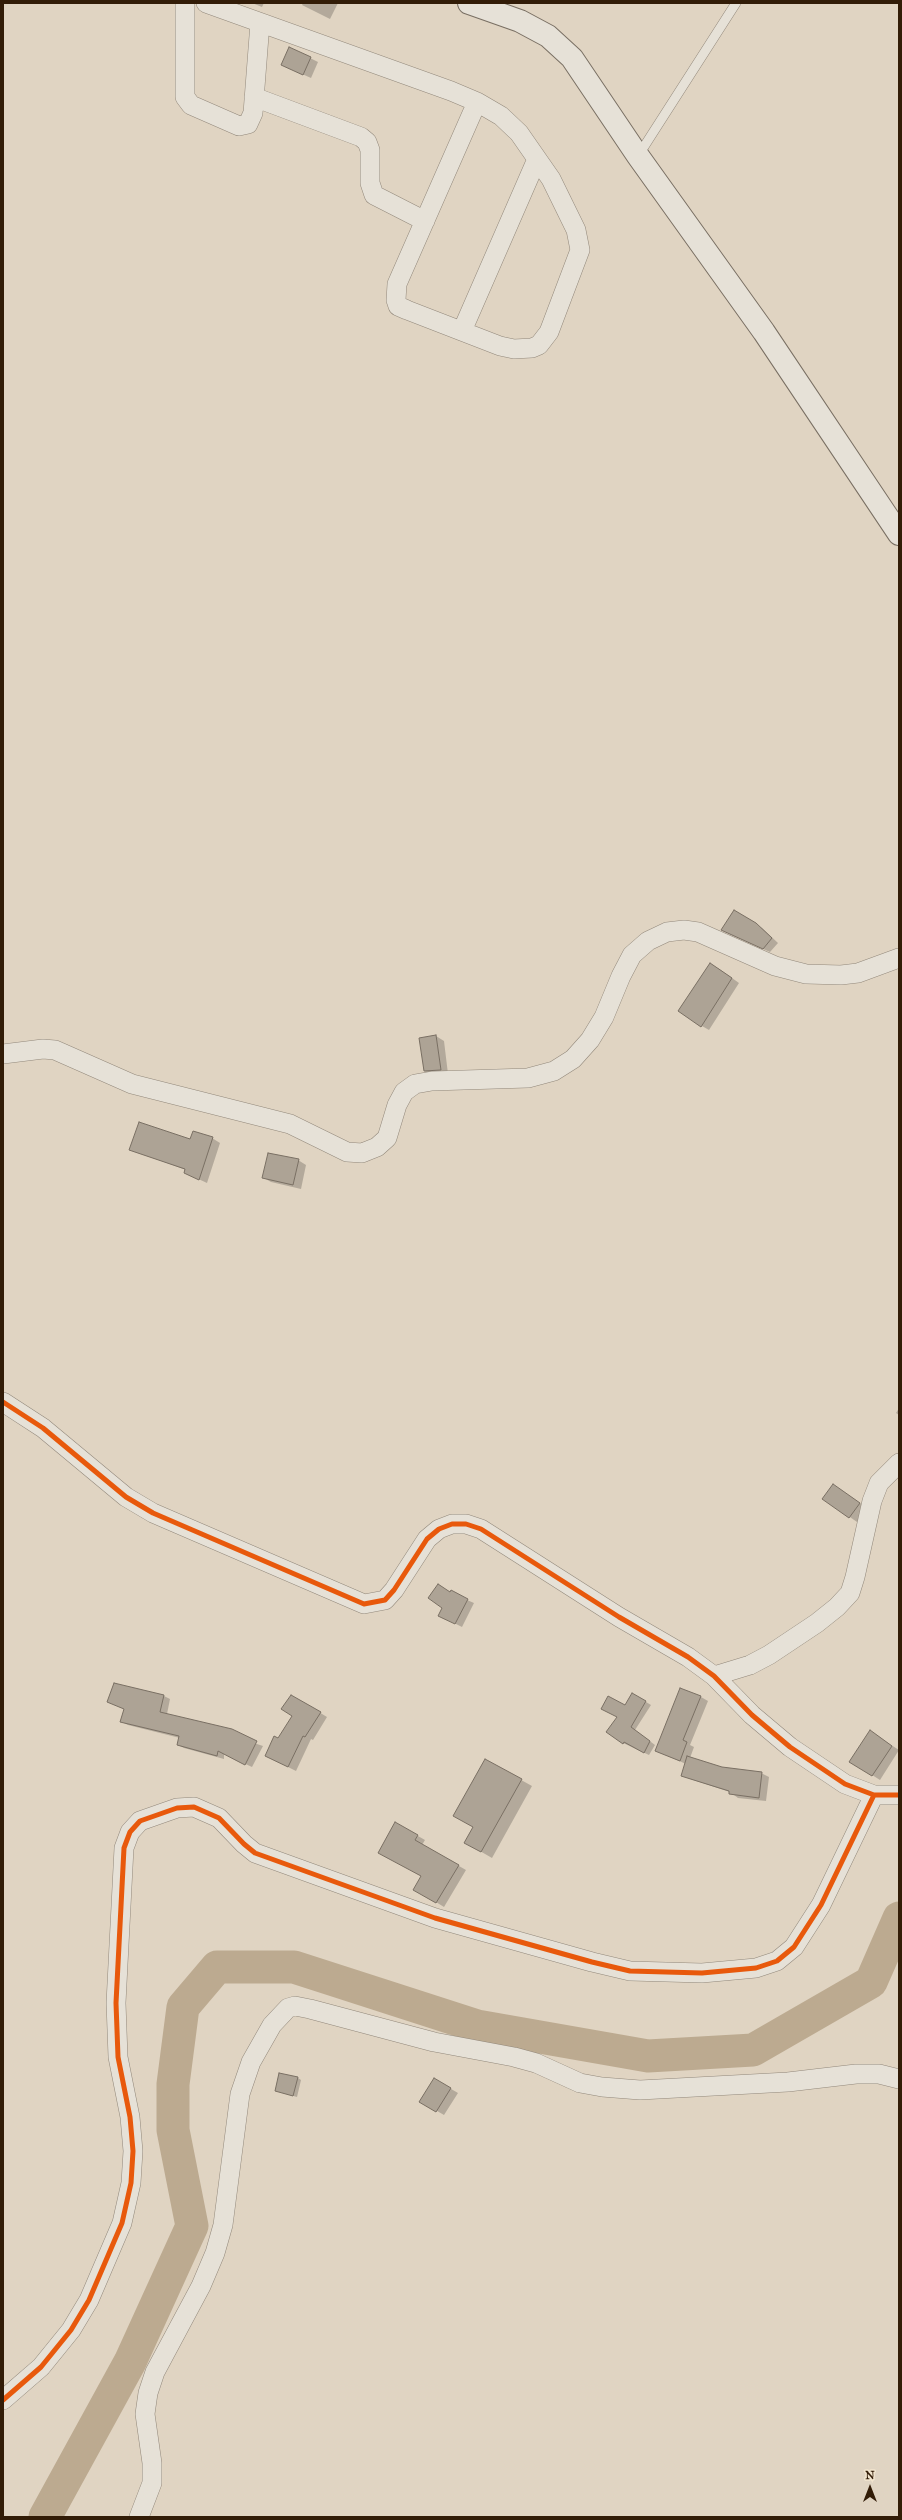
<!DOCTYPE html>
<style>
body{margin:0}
#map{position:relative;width:902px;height:2520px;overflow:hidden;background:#e0d4c2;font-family:"IM FELL Great Primer",serif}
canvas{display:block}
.frame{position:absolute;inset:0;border:4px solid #321c07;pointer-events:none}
.north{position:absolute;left:850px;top:2468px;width:40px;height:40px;-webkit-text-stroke:3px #f3e6cf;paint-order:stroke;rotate:0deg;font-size:11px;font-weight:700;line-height:16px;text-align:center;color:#321c07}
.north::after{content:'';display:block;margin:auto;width:14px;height:18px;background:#321c07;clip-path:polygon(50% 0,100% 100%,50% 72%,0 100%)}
</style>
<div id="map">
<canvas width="902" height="2520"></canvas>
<div class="frame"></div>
<div class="north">N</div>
</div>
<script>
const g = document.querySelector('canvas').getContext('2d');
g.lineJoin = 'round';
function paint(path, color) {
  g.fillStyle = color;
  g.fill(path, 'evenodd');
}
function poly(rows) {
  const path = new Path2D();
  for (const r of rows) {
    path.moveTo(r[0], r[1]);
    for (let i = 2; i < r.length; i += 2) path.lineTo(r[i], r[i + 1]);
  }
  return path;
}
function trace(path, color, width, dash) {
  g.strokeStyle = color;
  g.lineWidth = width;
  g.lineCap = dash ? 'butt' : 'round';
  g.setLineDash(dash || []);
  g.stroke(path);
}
paint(poly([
 [252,3,264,3,262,7],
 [303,3,338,3,330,19,302,5],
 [310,58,318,62,311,78,282,65],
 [734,911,762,928,778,943,770,952,729,934],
 [718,968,739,983,709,1030,702,1026],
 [436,1036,444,1041,448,1074,432,1075,424,1071,420,1038],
 [212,1138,220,1143,207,1183,192,1176,186,1170,131,1150],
 [298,1160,306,1165,301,1189,271,1182,264,1178],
 [899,1408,899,1415,896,1413],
 [841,1490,867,1508,857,1522,824,1499],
 [451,1593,474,1603,462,1627,446,1619,444,1608],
 [115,1684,164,1696,170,1699,167,1714,263,1746,252,1767,224,1754,224,1759,184,1748,178,1745,180,1738,128,1725,122,1722,125,1709,108,1701],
 [633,1694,651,1705,635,1730,655,1745,649,1755,623,1743,625,1706],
 [701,1697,708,1701,690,1745,694,1747,690,1758,722,1768,761,1773,769,1777,766,1801,738,1798,730,1792,690,1779,682,1775,686,1764,656,1751],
 [309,1706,327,1717,313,1740,311,1739,296,1771,266,1756],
 [877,1736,899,1750,880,1780,850,1761],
 [485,1760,532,1786,492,1858,466,1843,474,1827],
 [395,1823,425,1840,422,1845,466,1870,444,1907,415,1889,422,1876],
 [298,2078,301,2080,297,2097,276,2091],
 [434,2079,458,2093,444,2115,420,2101]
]), '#0003');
trace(poly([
 [45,2517,130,2362,192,2226,173,2130,173,2084,183,2007,217,1967,294,1967,477,2026,648,2056,753,2050,871,1982,899,1918]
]), '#bcaa90', 33);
const building = poly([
 [289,47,311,57,303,75,281,65,289,47],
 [734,910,756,923,772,938,763,949,721,930,734,910],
 [710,963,732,978,701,1027,678,1011,710,963],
 [436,1035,441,1070,424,1071,419,1038,436,1035],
 [139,1122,190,1139,193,1131,213,1137,199,1180,184,1173,185,1169,129,1150,139,1122],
 [268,1153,299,1159,293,1185,262,1178,268,1153],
 [833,1484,860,1503,849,1518,822,1499,833,1484],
 [438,1584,450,1592,451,1590,468,1599,455,1624,438,1616,442,1608,428,1598,438,1584],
 [114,1683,164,1695,160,1712,232,1729,257,1741,245,1765,218,1751,217,1756,177,1745,179,1736,120,1722,124,1709,107,1702,114,1683],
 [680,1688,701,1696,683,1740,687,1742,680,1761,655,1751,680,1688],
 [632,1693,646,1701,631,1727,650,1741,644,1753,624,1742,623,1744,606,1732,617,1717,601,1709,608,1696,625,1705,632,1693],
 [291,1695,321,1712,305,1737,303,1736,288,1767,265,1756,274,1736,278,1738,292,1716,281,1709,291,1695],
 [870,1730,892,1746,872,1776,849,1762,870,1730],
 [687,1756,722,1767,762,1772,759,1798,729,1794,729,1791,681,1776,687,1756],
 [485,1759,522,1779,481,1852,464,1843,473,1827,453,1816,485,1759],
 [395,1822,418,1835,415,1840,459,1865,436,1903,413,1890,421,1876,378,1853,395,1822],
 [279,2073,298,2077,293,2096,275,2091,279,2073],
 [434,2078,451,2088,436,2112,419,2102,434,2078]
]);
paint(building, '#ada395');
trace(building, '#796f63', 1);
const lane = poly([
 [638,156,736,3]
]);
const street = poly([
 [185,3,185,97,191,105,239,126,248,124,253,113,260,23],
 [206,3,451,91,477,102,501,116,519,133,551,179,576,230,580,250,549,332,539,345,532,348,514,349,500,346,407,310,398,306,396,300,397,284,477,102],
 [254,97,361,137,367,142,370,150,370,183,374,195,425,221],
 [462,331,537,159],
 [3,1054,43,1049,55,1050,132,1084,290,1124,347,1152,362,1153,377,1147,387,1138,397,1105,404,1092,415,1084,432,1081,528,1078,554,1071,573,1059,590,1040,604,1017,621,976,632,955,648,941,667,932,684,930,698,932,775,966,806,974,841,975,858,973,899,958],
 [3,1402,43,1428,126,1497,153,1513,364,1604,385,1600,394,1590,427,1539,439,1529,452,1524,466,1524,481,1529,619,1617,688,1657,714,1676,752,1715,790,1747,845,1784,874,1795,899,1795],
 [714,1676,750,1665,769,1655,817,1623,837,1607,850,1593,855,1577,872,1501,879,1483,899,1463],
 [3,2400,41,2367,71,2330,89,2300,122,2223,131,2183,133,2151,130,2117,118,2057,116,2003,124,1848,130,1832,140,1821,177,1808,194,1807,219,1818,244,1844,255,1853,435,1918,592,1962,630,1971,702,1973,756,1968,777,1961,794,1947,821,1905,874,1795],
 [139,2517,152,2483,152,2463,145,2414,148,2393,155,2372,201,2286,215,2253,223,2225,240,2094,251,2062,272,2025,288,2008,295,2006,310,2009,434,2042,514,2057,536,2063,580,2083,602,2087,640,2090,788,2082,856,2074,879,2074,899,2079]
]);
const secondary = poly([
 [469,3,520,21,548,36,572,58,638,156,764,332,899,534]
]);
trace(lane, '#92887b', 10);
trace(street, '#92887b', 20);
trace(secondary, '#796f63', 24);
trace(lane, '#e6e1d7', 9);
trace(street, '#e6e1d7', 19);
trace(secondary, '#e6e1d7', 22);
trace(poly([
 [3,1402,43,1428,126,1497,153,1513,364,1604,385,1600,394,1590,427,1539,439,1529,452,1524,466,1524,481,1529,619,1617,688,1657,714,1676,752,1715,790,1747,845,1784,874,1795,899,1795],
 [3,2400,41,2367,71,2330,89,2300,122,2223,131,2183,133,2151,130,2117,118,2057,116,2003,124,1848,130,1832,140,1821,177,1808,194,1807,219,1818,244,1844,255,1853,435,1918,592,1962,630,1971,702,1973,756,1968,777,1961,794,1947,821,1905,874,1795]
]), '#e8590c', 5);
</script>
